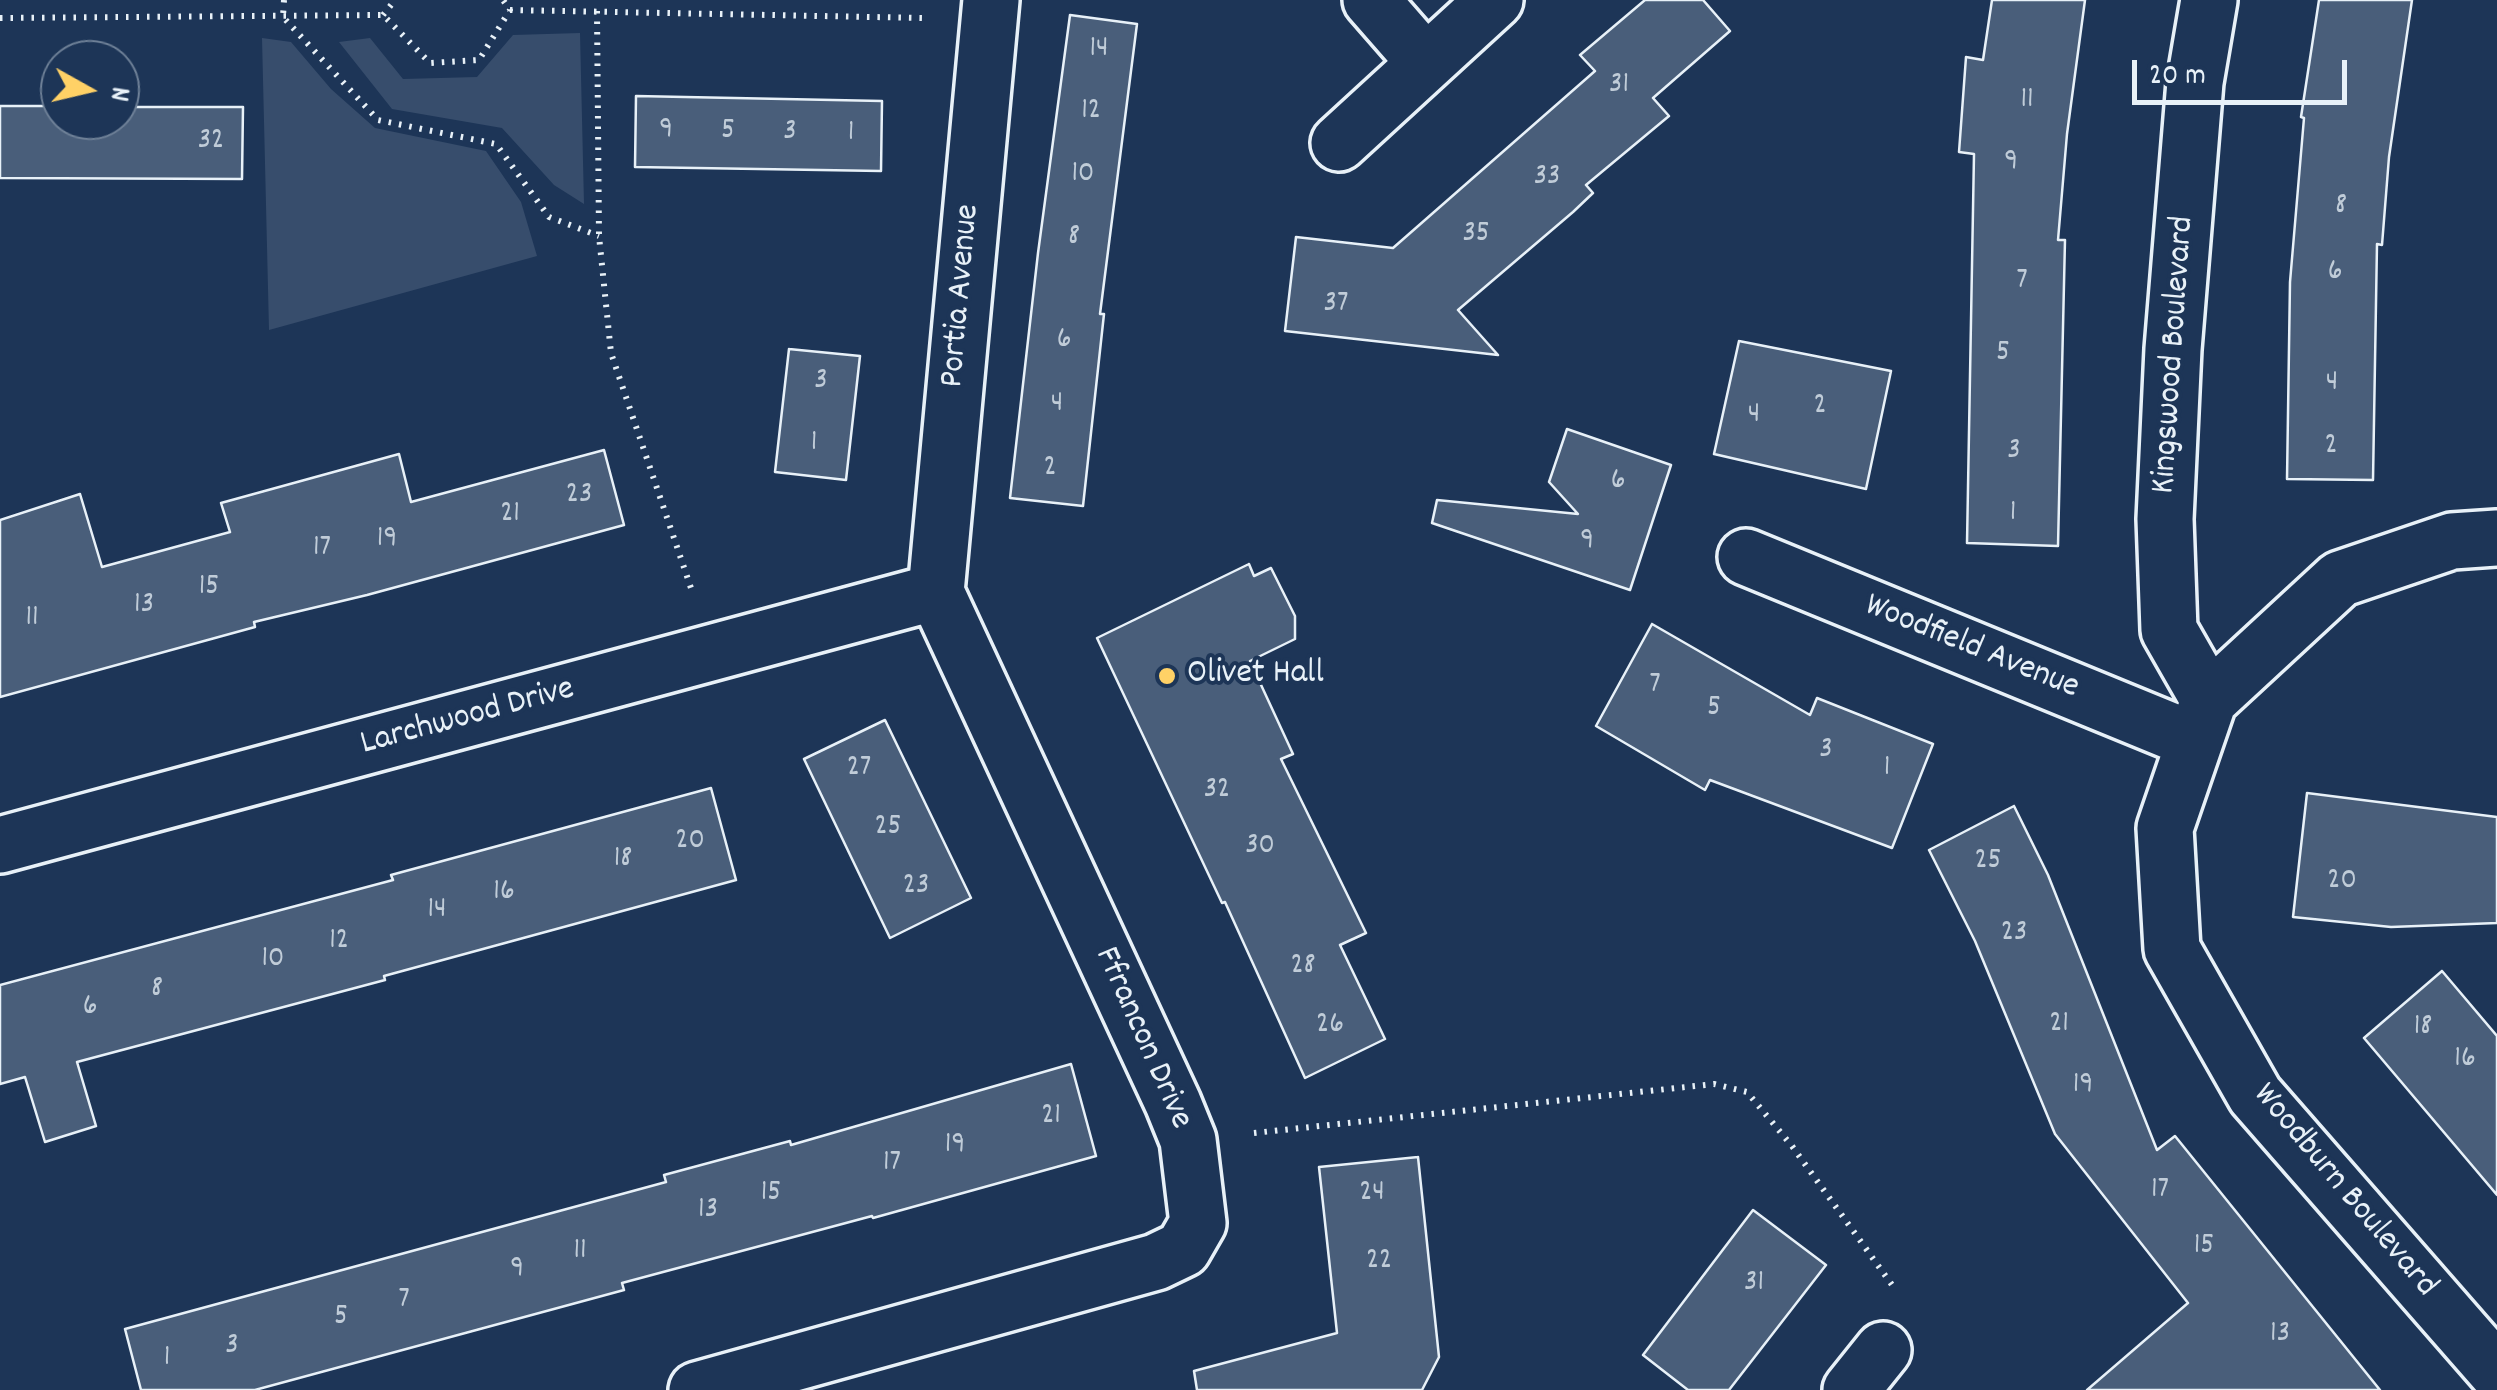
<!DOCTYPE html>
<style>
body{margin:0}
#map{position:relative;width:2497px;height:1390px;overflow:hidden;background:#1d3557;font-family:Dekko,sans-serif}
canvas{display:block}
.north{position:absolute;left:40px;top:40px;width:100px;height:100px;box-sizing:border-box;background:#1d3557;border:2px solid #6e8097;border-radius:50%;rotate:98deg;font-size:28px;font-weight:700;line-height:40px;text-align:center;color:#e8f1f8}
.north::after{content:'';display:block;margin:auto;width:35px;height:45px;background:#ffd166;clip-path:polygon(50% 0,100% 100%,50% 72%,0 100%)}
.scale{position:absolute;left:2132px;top:60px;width:215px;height:45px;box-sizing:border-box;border:5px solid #e8f1f8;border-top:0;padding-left:12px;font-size:30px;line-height:35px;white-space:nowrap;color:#e8f1f8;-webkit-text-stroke:8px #1d3557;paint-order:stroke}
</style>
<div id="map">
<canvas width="2497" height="1390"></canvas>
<div class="north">N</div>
<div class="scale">20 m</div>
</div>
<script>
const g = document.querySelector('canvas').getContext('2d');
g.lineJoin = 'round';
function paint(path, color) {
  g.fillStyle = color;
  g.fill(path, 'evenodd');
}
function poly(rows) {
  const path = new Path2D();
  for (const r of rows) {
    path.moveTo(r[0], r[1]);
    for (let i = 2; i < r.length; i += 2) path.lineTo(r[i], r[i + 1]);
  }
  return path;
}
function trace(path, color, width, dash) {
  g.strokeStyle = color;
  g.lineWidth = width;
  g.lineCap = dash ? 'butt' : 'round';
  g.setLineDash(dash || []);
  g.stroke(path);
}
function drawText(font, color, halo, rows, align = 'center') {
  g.font = font + ' Dekko,sans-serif';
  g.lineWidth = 8;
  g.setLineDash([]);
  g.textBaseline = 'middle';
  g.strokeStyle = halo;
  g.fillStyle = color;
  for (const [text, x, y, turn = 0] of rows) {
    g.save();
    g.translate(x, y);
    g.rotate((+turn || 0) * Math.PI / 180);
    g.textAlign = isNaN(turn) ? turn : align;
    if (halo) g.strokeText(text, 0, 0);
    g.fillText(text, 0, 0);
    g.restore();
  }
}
paint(poly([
 [580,33,584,204,554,185,502,128,392,109,339,42,370,38,403,79,477,77,513,35],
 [262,38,291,42,331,89,375,128,486,151,521,202,537,256,269,330]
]), '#374d6c');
const building = poly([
 [1645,0,1703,0,1730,31,1653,98,1669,116,1586,185,1593,193,1573,212,1458,310,1498,355,1285,331,1296,237,1393,248,1595,71,1580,55,1645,0],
 [1992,0,2085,0,2067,134,2058,240,2065,240,2058,546,1967,543,1974,154,1959,152,1966,57,1983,60,1992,0],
 [2319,0,2412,0,2389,157,2382,245,2377,244,2373,480,2287,479,2290,282,2304,118,2301,117,2319,0],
 [1070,15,1137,24,1100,314,1104,314,1083,506,1010,498,1038,253,1070,15],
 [636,96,882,101,881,171,635,167,636,96],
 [0,106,60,106,60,120,120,120,120,107,243,107,242,179,0,178,0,106],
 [1739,341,1891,371,1866,489,1714,454,1739,341],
 [789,349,860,356,846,480,775,472,789,349],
 [1567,429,1671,465,1630,590,1432,523,1437,500,1578,514,1549,482,1567,429],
 [604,450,624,525,367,595,254,622,255,627,0,697,0,520,80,494,102,567,230,532,221,503,399,454,411,502,604,450],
 [1249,564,1254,576,1271,568,1295,616,1295,639,1250,661,1293,754,1281,759,1366,933,1340,945,1385,1039,1305,1078,1225,902,1222,903,1097,638,1249,564],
 [1652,624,1810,715,1817,698,1933,744,1892,848,1710,780,1705,790,1596,726,1652,624],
 [885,720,971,898,890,938,804,759,885,720],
 [711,788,736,880,384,976,385,980,77,1062,96,1126,45,1142,25,1077,0,1084,0,985,393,880,391,875,711,788],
 [2307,793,2497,817,2497,923,2391,927,2293,917,2307,793],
 [2014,806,2048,875,2157,1150,2175,1136,2380,1390,2087,1390,2188,1303,2055,1134,1975,941,1929,850,2014,806],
 [2442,971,2497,1036,2497,1195,2364,1038,2442,971],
 [1071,1064,1096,1156,873,1218,872,1216,622,1283,624,1290,255,1390,141,1390,125,1329,666,1182,664,1175,790,1141,791,1145,1071,1064],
 [1418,1157,1439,1357,1422,1390,1197,1390,1194,1371,1337,1333,1319,1167,1418,1157],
 [1753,1210,1826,1265,1729,1390,1688,1390,1643,1355,1753,1210]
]);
paint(building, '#495e7a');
trace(building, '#e8f1f8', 2.5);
const street = poly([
 [1371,0,1426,63],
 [2209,0,2195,82,2173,349,2165,519,2169,630,2209,700],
 [1339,143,1495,0],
 [2497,538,2452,541,2340,579,2209,700,2165,828,2172,949,2255,1095,2497,1372],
 [1746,557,2195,741],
 [936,592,991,0],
 [0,845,936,592],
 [697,1390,1156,1262,1183,1249,1198,1223,1188,1140,1173,1103,936,592],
 [1851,1390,1883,1350]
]);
trace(street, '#e8f1f8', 62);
trace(poly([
 [284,0,283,17,378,120,496,144,549,217,599,236],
 [510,10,924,18],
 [597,11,599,236,611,353,692,591],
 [383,15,395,0],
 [0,18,383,15,430,63,479,60,510,10,503,0],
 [1254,1133,1714,1084,1747,1092,1792,1146,1895,1289]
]), '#e8f1f8', 6, [2.5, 8]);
trace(street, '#1d3557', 55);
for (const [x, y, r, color] of [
 [1167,676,10,"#ffd166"]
]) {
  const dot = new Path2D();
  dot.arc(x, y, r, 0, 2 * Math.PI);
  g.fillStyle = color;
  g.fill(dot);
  trace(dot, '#1d3557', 4);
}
drawText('30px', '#c0ccd8', null, [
 ["14",1099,51],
 ["31",1619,87],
 ["11",2027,102],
 ["12",1091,113],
 ["9",666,132],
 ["5",728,133],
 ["3",790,134],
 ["1",851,135],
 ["32",211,143],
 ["9",2011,164],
 ["10",1083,176],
 ["33",1547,179],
 ["8",2341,208],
 ["35",1476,236],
 ["8",1074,239],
 ["6",2335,274],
 ["7",2022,283],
 ["37",1336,306],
 ["6",1064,342],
 ["5",2003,355],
 ["3",821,383],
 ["4",2332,385],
 ["4",1057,406],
 ["2",1820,408],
 ["4",1754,417],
 ["1",814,445],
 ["2",2331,448],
 ["3",2014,453],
 ["2",1050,470],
 ["6",1618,483],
 ["23",579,497],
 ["1",2013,515],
 ["21",510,516],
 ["19",387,541],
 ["9",1587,543],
 ["17",322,550],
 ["15",209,589],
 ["13",144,607],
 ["11",32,620],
 ["7",1655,687],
 ["5",1714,710],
 ["3",1826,752],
 ["27",859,770],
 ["1",1887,770],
 ["32",1217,792],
 ["25",888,829],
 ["20",690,843],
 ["30",1260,848],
 ["18",623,861],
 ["25",1988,863],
 ["20",2342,883],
 ["23",916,888],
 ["16",504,894],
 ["14",437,912],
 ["23",2014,935],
 ["12",339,943],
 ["10",273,961],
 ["28",1303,968],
 ["8",157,991],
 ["6",90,1009],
 ["21",2059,1026],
 ["26",1330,1027],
 ["18",2423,1029],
 ["16",2465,1061],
 ["19",2083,1087],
 ["21",1051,1118],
 ["19",955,1147],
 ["17",892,1165],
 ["17",2160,1192],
 ["15",771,1195],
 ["24",1372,1195],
 ["13",708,1212],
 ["15",2204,1248],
 ["11",580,1253],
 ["22",1379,1263],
 ["9",517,1271],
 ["31",1754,1285],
 ["7",404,1302],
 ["5",341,1319],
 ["13",2280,1336],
 ["3",232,1348],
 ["1",167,1360]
]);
drawText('35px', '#e8f1f8', '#1d3557', [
 ["Portia Avenue",963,296,-85],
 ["Kingswood Boulevard",2176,355,-86],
 ["Woodfield Avenue",1971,649,22],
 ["Larchwood Drive",468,719,-15],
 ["Ffrancon Drive",1141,1039,66],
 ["Woodburn Boulevard",2343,1192,50]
]);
drawText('35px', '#e8f1f8', '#1d3557', [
 ["Olivet Hall",1187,676]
], 'left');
</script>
